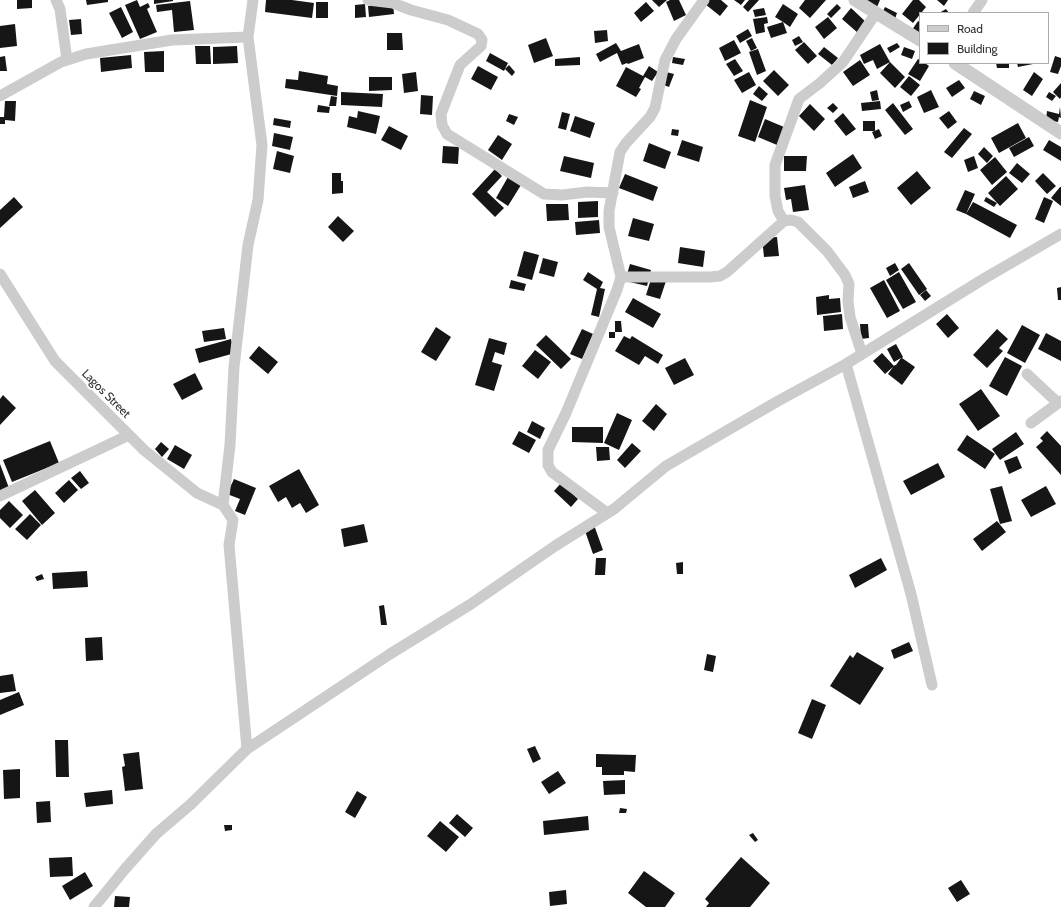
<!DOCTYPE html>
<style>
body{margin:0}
#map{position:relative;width:1061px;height:907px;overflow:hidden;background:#fff;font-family:Cabin,sans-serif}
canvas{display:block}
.legend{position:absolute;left:919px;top:12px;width:130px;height:52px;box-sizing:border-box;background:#fff;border:1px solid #acacac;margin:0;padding:5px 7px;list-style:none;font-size:12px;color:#2f2f2f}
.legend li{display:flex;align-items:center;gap:8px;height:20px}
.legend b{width:20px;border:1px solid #acacac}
</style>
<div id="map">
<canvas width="1061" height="907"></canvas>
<ul class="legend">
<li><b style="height:5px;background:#ccc"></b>Road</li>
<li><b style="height:11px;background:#161616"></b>Building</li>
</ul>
</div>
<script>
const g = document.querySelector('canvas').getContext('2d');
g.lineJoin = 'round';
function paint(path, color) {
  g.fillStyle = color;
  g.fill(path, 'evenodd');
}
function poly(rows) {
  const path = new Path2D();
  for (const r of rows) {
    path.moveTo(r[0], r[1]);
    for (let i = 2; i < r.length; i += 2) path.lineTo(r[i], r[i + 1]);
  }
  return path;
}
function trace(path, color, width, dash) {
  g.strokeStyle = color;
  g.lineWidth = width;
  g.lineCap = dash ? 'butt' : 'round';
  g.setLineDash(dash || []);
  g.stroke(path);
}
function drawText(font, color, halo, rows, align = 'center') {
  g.font = font + ' Cabin,sans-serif';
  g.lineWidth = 4;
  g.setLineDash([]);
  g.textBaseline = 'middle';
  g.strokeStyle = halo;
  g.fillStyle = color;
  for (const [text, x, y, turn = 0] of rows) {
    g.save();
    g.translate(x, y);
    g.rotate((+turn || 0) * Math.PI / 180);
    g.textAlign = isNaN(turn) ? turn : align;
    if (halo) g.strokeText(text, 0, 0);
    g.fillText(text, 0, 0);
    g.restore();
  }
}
paint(poly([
 [17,0,32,0,32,8,17,9],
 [86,0,108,0,108,2,87,5],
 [137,0,140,7,148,3,150,7,147,9,157,32,140,39,125,5],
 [154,0,173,0,173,1,154,4],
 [266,0,292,0,314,3,312,18,265,12],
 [652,0,667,0,659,7],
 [670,0,679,0,686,15,674,21,666,2],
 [709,0,721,0,728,6,720,16,705,4],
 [734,0,745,0,741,5],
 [749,0,759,0,748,12,743,7],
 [805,0,826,0,810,18,799,8],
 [863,0,880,0,877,7],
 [913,0,919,0,926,7,913,23,902,14],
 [937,0,948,0,944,6],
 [190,1,194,30,174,32,172,10,157,12,156,5],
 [316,2,328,2,328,18,316,18],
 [646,2,654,11,641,22,634,13],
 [365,4,366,17,355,18,355,5],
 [393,4,394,14,369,17,368,6],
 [783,4,798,14,790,27,783,22,787,33,771,38,767,27,783,22,775,17],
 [837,4,841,8,831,18,827,14],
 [121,7,133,32,122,38,109,13],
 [885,7,897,13,895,19,882,13],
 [764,8,766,15,755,17,753,10],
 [851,8,867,23,858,33,842,19],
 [946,9,949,13,939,13],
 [767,17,768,23,764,24,765,32,756,34,753,19],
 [828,17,837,28,824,39,815,27],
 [81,19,82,34,71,35,69,20],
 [918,21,920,22,920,35,912,30],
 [15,24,17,46,0,48,0,26],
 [748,29,752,36,740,43,736,36],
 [607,30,608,41,595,43,594,31],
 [387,33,402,33,403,50,387,50],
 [799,36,803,42,795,46,792,40],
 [546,38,553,56,534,63,528,45],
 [752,38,757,48,751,51,746,41],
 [734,40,741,53,725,61,719,48],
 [804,42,817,56,808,64,795,50],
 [616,43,621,51,639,44,644,58,628,64,627,63,622,65,617,53,600,62,596,54],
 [897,43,900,47,890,53,887,48],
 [880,44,890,62,877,69,873,60,864,64,860,55],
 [195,46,210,46,211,64,196,64],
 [237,46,238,63,213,64,213,47],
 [824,47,838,58,832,65,818,54],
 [904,47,915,51,912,59,901,55],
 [758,49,766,71,757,75,749,52],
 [164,51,164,72,145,72,144,52],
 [490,53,508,63,504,71,486,61],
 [131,55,132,68,101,72,100,58],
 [5,56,7,71,0,71,0,57],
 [1055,56,1061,58,1061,66,1058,74,1050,72],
 [580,57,580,65,555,66,555,59],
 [673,57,685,59,683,65,672,63],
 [735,59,743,71,734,76,726,64],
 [918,59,920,60,920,63,925,63,929,66,920,81,908,74],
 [860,60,870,75,853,86,843,72],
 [890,62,905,77,895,88,880,73],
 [996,63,1009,63,1009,68,997,68],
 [1017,63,1033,63,1033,64,1018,67],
 [509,65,515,72,512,76,505,69],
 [478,66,498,77,491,90,471,79],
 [649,66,658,72,652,81,645,77,639,88,641,89,636,97,616,86,626,67,643,76],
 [774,70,789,85,778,96,763,81],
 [299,71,328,76,327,84,338,86,337,96,285,88,286,79,298,80],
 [416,72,418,91,404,93,402,74],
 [666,72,674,74,669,87,661,84],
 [749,72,756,85,742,93,734,80],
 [1034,72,1043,79,1032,96,1023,90],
 [909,76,920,85,911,96,900,87],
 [369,77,392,77,392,90,369,91],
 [959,80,965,88,952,97,946,88],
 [1061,83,1061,97,1060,99,1053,92],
 [759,86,768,94,762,101,753,94],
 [877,90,879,100,872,101,870,92],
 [931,90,939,107,924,113,917,97],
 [974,91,985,96,981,105,970,99],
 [341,92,383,94,382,107,341,105],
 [1049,92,1056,96,1052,101,1046,97],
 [421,95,433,96,432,115,420,114],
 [331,96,337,97,336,106,329,106],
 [750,100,767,107,755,142,738,136],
 [5,101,16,101,15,121,5,120,5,124,0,124,0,117,4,117],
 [880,101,881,109,862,111,861,103],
 [909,101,912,107,903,112,900,105],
 [833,103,838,108,833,113,827,108],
 [893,103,913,129,905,135,885,110],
 [810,104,825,119,814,131,799,116],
 [318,105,330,107,329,113,317,112],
 [1060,107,1061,118,1059,117,1058,122,1046,120,1047,111,1059,114],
 [358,111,380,116,376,134,347,127,349,116,357,118],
 [949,111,957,122,948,129,939,118],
 [562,112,570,114,566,130,558,128],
 [843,113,856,129,846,136,834,121],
 [509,114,518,117,514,125,506,121],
 [575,116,595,123,590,138,570,131],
 [274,118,291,121,290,128,273,125],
 [765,119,784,127,777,145,758,137],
 [863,121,875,121,875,131,863,131],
 [1018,123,1026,138,999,153,991,138],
 [389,126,408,136,401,150,381,140],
 [964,128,972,134,952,158,944,152],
 [672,129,679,130,678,136,671,135],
 [879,129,882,136,875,139,872,132],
 [274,133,293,137,290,150,272,146],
 [498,135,512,144,502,160,488,150],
 [1029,137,1034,146,1014,157,1009,148],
 [682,140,703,147,699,162,677,155],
 [1049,140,1061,147,1061,161,1043,150],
 [649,143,671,152,665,169,643,161],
 [443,146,459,147,458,164,442,163],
 [984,147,993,156,987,163,978,154],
 [277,151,294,156,290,173,273,169],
 [853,154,862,168,835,187,826,173],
 [564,156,594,163,591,178,560,171],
 [784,156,807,156,806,171,784,171],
 [974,156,978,168,968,172,964,160],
 [995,157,1007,172,992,185,980,170],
 [1017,163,1030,174,1022,183,1009,173],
 [495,169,502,176,487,192,504,208,495,217,472,194],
 [917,171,931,188,911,205,897,188],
 [332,173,341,173,341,181,343,181,343,193,332,194],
 [1043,173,1056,186,1047,194,1035,181],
 [625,174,658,187,653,201,619,188],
 [1006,176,1018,189,1000,206,988,193],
 [508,177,521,185,508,206,496,198],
 [865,181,869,192,853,198,849,187],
 [805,185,809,210,793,212,791,199,786,200,784,188],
 [1060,187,1061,187,1061,206,1051,198],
 [965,190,975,194,966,214,956,210],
 [14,197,23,207,0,228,0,210],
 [986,197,997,203,994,207,984,201],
 [1044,197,1053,201,1044,223,1035,219],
 [598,201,598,217,578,218,578,202],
 [973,202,1017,225,1010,238,966,214],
 [546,204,568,204,569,220,547,221],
 [338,216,354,231,343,242,328,227],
 [633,218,654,224,649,241,628,236],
 [599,220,600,233,576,235,575,222],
 [777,237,779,256,764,257,762,238],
 [680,247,705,251,703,267,678,263],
 [524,251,539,255,532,280,517,276],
 [543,258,558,262,554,277,539,273],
 [895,263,899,270,890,276,886,268],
 [909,263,927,289,919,295,901,269],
 [630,264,651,270,647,286,625,281],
 [588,272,603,282,600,288,605,289,599,317,591,315,597,289,583,280],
 [899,272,916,302,903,309,886,280],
 [652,276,666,281,660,299,646,295],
 [511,280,526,284,524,291,509,288],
 [884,280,900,311,887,318,870,288],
 [1061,287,1061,300,1058,300,1057,288],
 [926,290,931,296,925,301,920,295],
 [829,295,829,299,840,298,841,312,817,315,816,297],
 [633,298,661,314,653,328,625,312],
 [842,314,843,329,824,331,823,316],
 [947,314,959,328,948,338,936,324],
 [615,321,621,321,622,332,615,332],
 [860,324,868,324,869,338,861,339],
 [1022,325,1040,335,1025,363,1007,353],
 [436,327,451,337,436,361,421,352],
 [224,328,226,339,204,342,202,331],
 [582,329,593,334,582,359,570,354],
 [997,329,1008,339,999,348,1003,351,987,368,973,355],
 [609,332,615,332,615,338,609,338],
 [1046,333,1061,341,1061,361,1038,349],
 [546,335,571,359,561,369,536,345],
 [624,336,630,339,632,336,663,355,658,364,645,356,639,365,615,351],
 [489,338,507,343,504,355,495,352,492,362,502,365,494,391,475,385],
 [231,339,235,353,199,363,195,349],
 [896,344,903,357,902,358,915,367,902,385,888,374,893,367,885,374,873,361,882,353,894,366,895,365,896,365,901,358,894,362,887,349],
 [259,346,278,362,268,374,249,358],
 [535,350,551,362,538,379,522,366],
 [1005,357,1022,366,1007,396,989,386],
 [685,358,694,375,674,385,665,368],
 [195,373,203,389,182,400,173,384],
 [981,389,1000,416,978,431,959,404],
 [3,395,16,408,0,425,0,399],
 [656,404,667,414,654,431,642,421],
 [617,413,632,420,619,450,604,443],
 [532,421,545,428,540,439,527,432],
 [572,427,603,427,603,443,572,442],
 [519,431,536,440,529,453,512,444],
 [1047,431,1061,446,1061,475,1036,447,1043,441,1040,438],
 [1016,432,1024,444,1000,460,992,449],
 [967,435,995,454,985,469,957,450],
 [50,441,59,463,12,482,3,460],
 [161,442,169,449,162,457,155,449],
 [632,443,641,451,625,468,617,460],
 [175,445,192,455,184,469,167,459],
 [596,447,609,447,610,460,597,461],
 [1017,456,1022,468,1009,474,1004,461],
 [938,463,945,477,911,495,903,481],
 [0,464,9,488,0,491],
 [299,469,319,505,306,513,300,503,292,508,286,497,278,502,269,486],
 [80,471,89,483,81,489,71,478],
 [234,479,256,488,245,515,235,511,240,499,227,494],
 [69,480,78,490,64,503,55,493],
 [561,483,578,499,571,507,554,491],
 [1002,486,1012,521,1000,524,990,489],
 [1046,486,1056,504,1031,517,1021,500],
 [35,490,55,513,42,525,22,501],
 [9,501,23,515,10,528,0,518,0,510],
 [30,514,41,525,27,540,15,529],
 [997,521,1006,532,982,551,973,539],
 [364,524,368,542,344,547,341,529],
 [594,525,603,550,593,554,584,528],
 [596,558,606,558,605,575,595,575],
 [881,558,887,570,855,588,849,575],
 [683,562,683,574,677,574,676,563],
 [87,571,88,587,53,589,52,573],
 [42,574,44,579,37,581,35,577],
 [384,605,387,625,381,625,379,606],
 [102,637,103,660,86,661,85,638],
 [909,642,913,651,894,659,891,650],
 [857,652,884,668,860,705,830,686,850,655,853,658],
 [707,654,716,656,713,672,704,670],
 [13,674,16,691,0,693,0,676],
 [19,692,24,705,0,715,0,700],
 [812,699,826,705,812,739,798,733],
 [55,740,68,740,69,777,56,777],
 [535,746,541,759,533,763,527,749],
 [139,752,143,789,125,791,122,767,125,766,123,754],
 [596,754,636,755,635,772,624,771,624,775,602,775,602,767,596,767],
 [20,769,20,798,4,799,3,770],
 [558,771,566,783,549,794,541,782],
 [625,780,625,794,604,795,603,781],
 [112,790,113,804,86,807,84,793],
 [357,791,367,797,355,818,345,812],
 [50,801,51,822,37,823,36,802],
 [620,808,627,809,626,813,619,813],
 [457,814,473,828,465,837,449,823],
 [588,816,589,830,544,835,543,821],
 [440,821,459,837,446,852,427,836],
 [224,825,232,825,232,830,225,831],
 [753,833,758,840,755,842,749,835],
 [72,857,73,876,50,877,49,858],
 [741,857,770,883,750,907,706,907,709,903,705,899],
 [644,871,675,893,665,907,646,907,628,893],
 [85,872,93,886,70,900,62,886],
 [961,880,970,894,957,902,948,888],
 [566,890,567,904,550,906,549,892],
 [115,896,130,897,129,907,114,907]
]), '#161616');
trace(poly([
 [56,0,60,9,67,60],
 [368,0,393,3,411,10,448,20,478,34,482,40,481,46,460,65,441,114,442,125,447,134,544,194,562,195,587,192,613,193],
 [973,13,982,0],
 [0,96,61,62,86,54,172,40,248,37],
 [784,221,778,211,775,196,775,165,799,99,820,83,843,62,876,13],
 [0,274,55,361,144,450,197,493,223,505],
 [621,277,710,277,720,276,727,272,784,221,791,220,798,222,827,251,845,275,849,284,848,301,850,317,862,354],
 [846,364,911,594,932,685],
 [1027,374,1058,403],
 [1031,423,1061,401],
 [0,496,129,435],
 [607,513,552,472,548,465,548,450,566,413,617,290,621,277,609,227,609,211,620,152,626,143,650,117,655,108,665,60,676,39,704,0],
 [247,749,229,545,233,520,223,505,230,445,234,367,248,245,258,200,262,145,248,37,253,0],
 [94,907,125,869,156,834,191,804,247,749,390,654,471,604,555,546,614,509,666,466,778,401,846,364,985,278,1061,234]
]), '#ccc', 11);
trace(poly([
 [855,0,920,40],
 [955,63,1061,133]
]), '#ccc', 13);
drawText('12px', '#2f2f2f', '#fff', [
 ["Lagos Street",106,394,45]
]);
</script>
